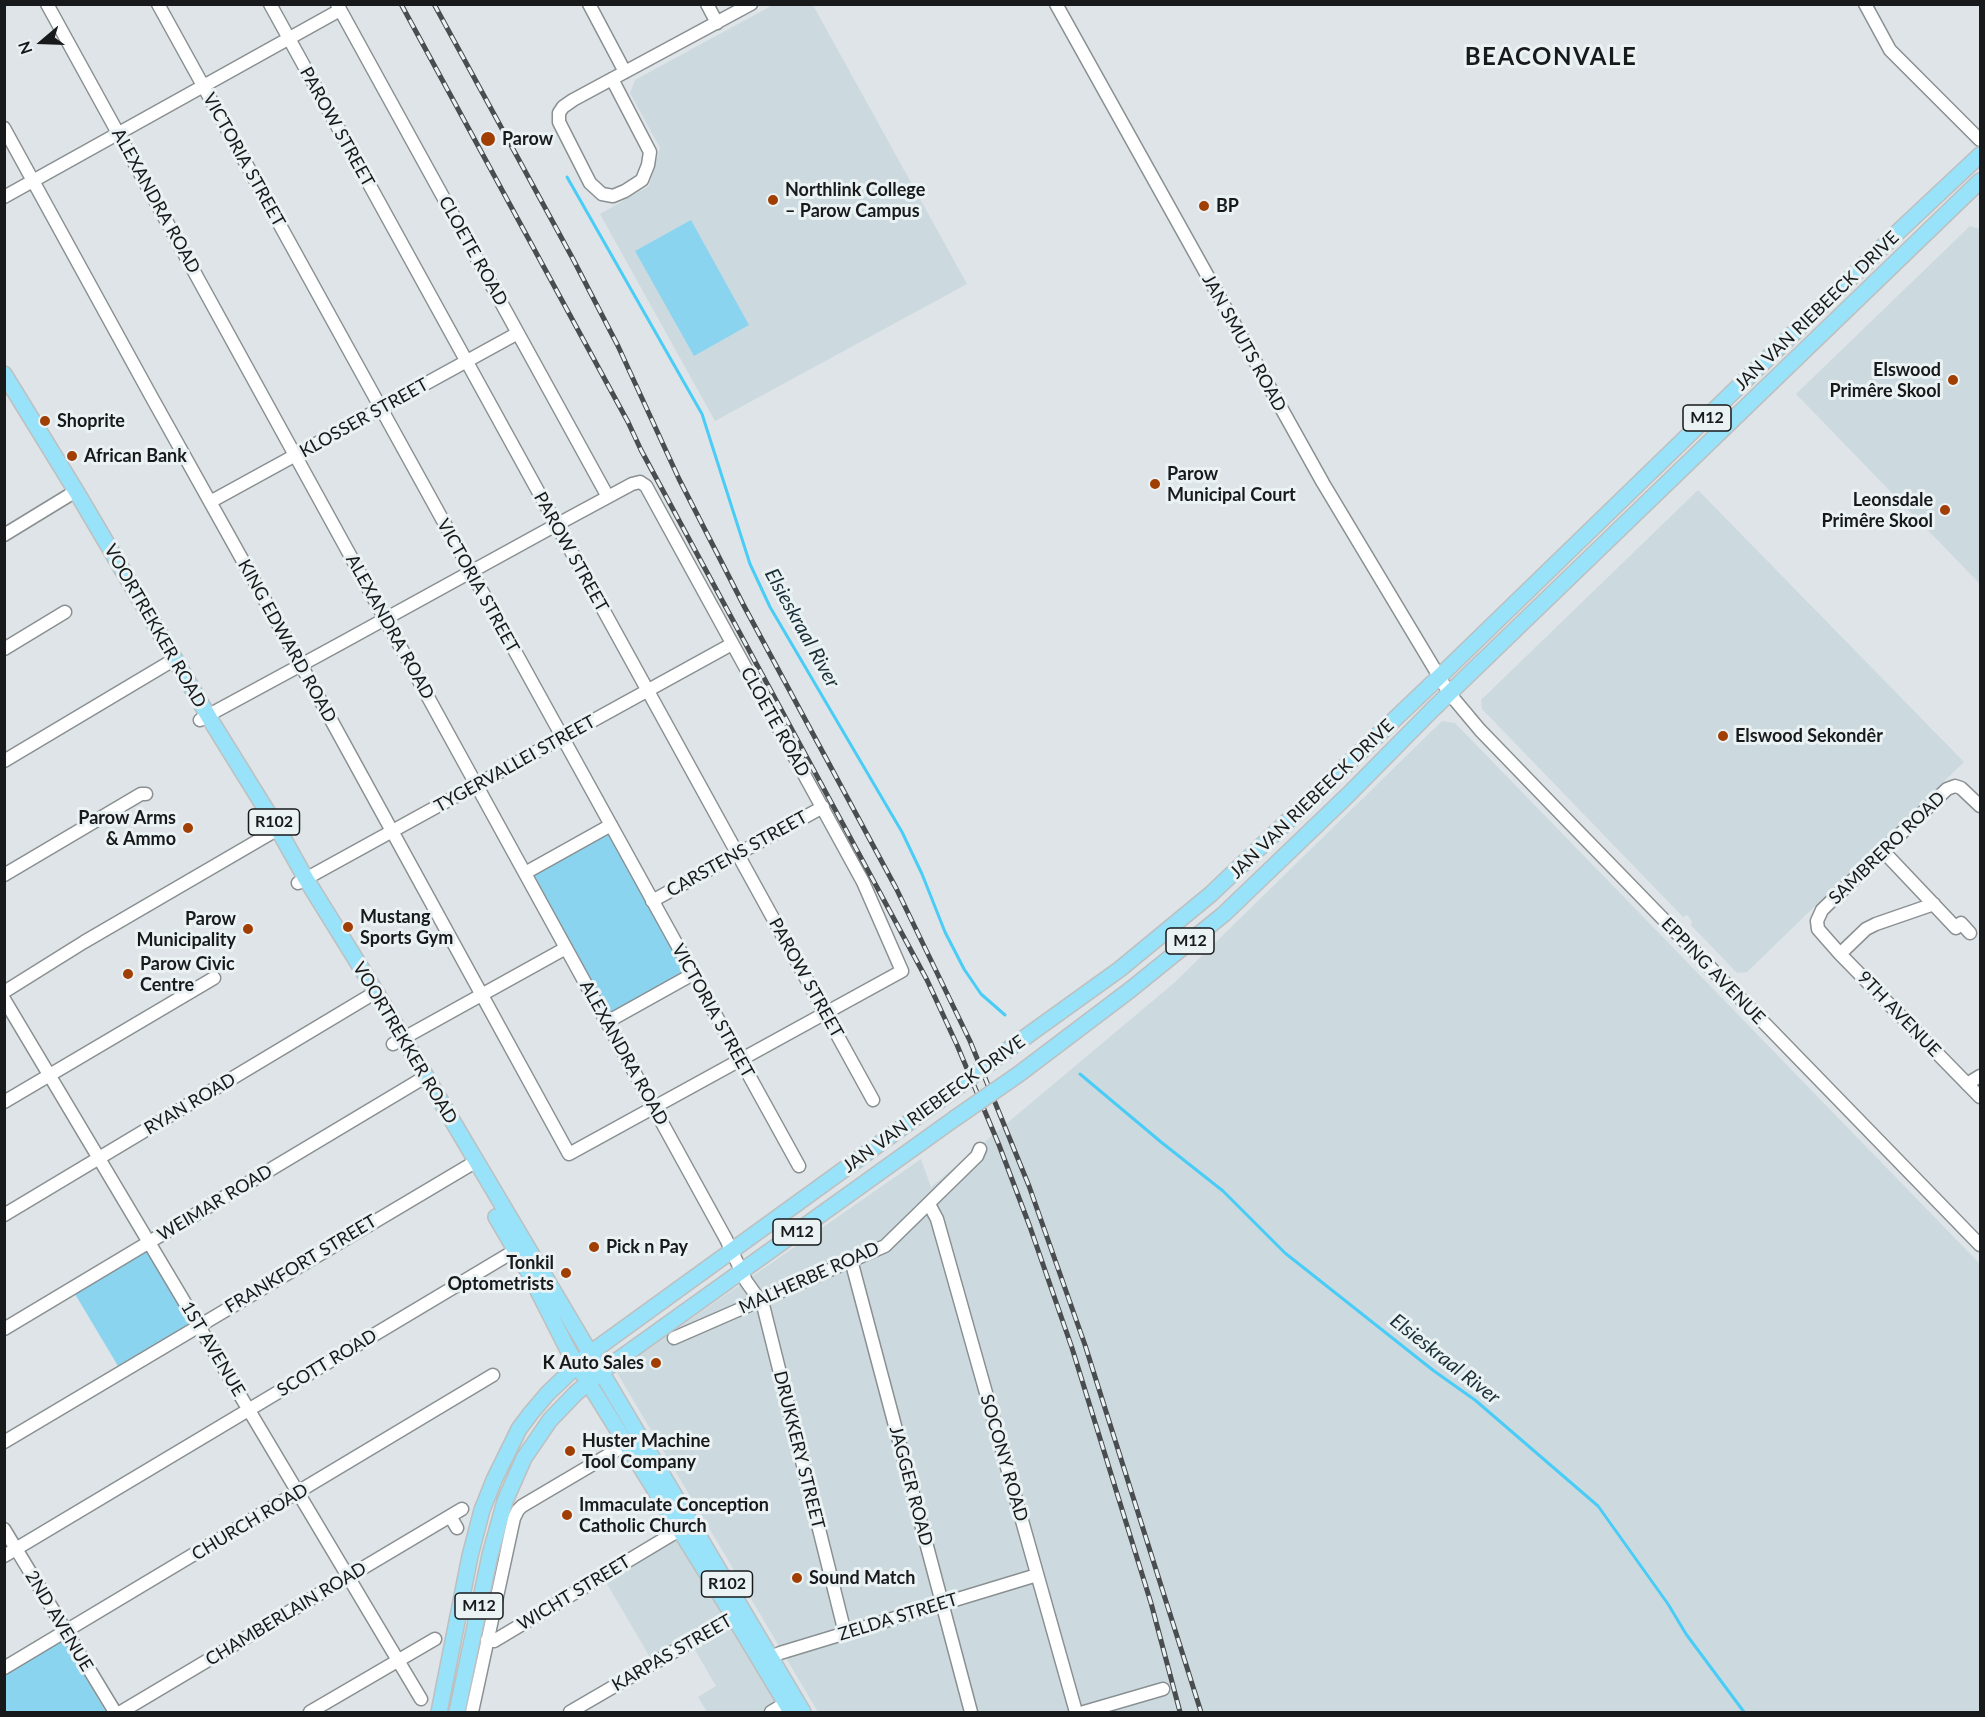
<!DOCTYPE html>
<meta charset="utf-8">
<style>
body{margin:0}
#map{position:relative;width:1985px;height:1717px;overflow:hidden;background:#dee4e7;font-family:Lato,sans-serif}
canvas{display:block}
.frame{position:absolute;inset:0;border:6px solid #17191a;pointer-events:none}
.north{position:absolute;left:12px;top:12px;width:60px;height:60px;-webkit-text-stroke:4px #ebf2f4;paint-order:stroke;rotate:251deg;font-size:16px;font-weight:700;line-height:24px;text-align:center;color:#17191a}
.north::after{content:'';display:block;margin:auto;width:21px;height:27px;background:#17191a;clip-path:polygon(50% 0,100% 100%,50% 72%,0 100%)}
</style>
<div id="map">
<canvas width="1985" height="1717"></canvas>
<div class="frame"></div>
<div class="north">N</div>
</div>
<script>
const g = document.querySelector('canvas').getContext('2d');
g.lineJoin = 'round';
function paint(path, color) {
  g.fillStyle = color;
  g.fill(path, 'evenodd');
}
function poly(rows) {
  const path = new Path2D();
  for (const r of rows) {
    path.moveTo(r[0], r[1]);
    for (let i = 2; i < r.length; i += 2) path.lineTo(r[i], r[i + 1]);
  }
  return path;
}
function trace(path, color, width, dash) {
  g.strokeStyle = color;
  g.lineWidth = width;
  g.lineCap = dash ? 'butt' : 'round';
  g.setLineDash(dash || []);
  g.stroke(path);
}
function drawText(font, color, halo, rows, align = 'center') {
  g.font = font + ' Lato,sans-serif';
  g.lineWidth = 6;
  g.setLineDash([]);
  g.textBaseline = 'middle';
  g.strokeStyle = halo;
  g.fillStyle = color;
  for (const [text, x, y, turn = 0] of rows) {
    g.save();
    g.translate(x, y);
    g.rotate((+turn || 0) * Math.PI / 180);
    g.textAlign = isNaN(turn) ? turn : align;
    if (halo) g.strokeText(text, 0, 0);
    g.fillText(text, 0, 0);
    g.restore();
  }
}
paint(poly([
 [773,5,813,5,967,284,715,421,600,214,649,186,660,148,630,93,635,80],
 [1970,226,1980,229,1980,584,1796,394],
 [1698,490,1964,762,1747,972,1737,973,1691,925,1692,921,1687,915,1683,917,1482,709,1481,700],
 [1442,721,1455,723,1980,1264,1980,1712,818,1712,616,1371,921,1159,931,1187,1174,983],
 [680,1530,788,1712,707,1712,698,1697,716,1686,691,1643,654,1664,603,1577]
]), '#ccdae0');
paint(poly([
 [691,220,749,325,694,356,635,251],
 [606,834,610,835,684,970,683,975,611,1014,608,1013,533,878,533,875],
 [148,1251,190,1323,118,1366,75,1294],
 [63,1640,106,1712,5,1712,4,1675]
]), '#8ad4f0');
trace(poly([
 [567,177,702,414,750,564,770,607,902,832,922,874,945,932,964,969,981,994,1005,1015],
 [1080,1074,1161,1142,1223,1191,1285,1253,1434,1371,1475,1400,1598,1506,1668,1604,1686,1634,1744,1712]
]), '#49ccf6', 3);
const minor = poly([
 [47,4,726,1239,746,1281,763,1305,845,1633],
 [158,4,799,1166],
 [270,4,873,1100],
 [337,4,608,497],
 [589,4,625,72],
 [707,4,717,23],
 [1056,4,1323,483,1449,693,1480,730,1565,818,1980,1245],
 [1865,4,1890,50,1980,140],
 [612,79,650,152,648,165,642,180,625,191,613,196,602,194,590,183,559,122,559,113,563,107,573,100,751,4],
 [4,128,151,396,301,665,569,1154,902,971,863,882,646,486,640,482,632,484,556,525,385,619,345,641,301,665,218,710,200,720],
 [4,197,340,10],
 [210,502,518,333],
 [4,535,76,491],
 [4,649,65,612],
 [4,761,175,659],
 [1980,806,1961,788,1955,786,1947,789,1822,910,1817,921,1818,929,1840,954,1980,1097],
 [1884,852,1956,928,1961,923,1970,933],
 [525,873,611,825],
 [4,875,141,794,146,794],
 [298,883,732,644],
 [652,901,823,807],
 [1840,954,1866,929,1876,924,1934,904],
 [4,992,84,942,278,829],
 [4,999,421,1699],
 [607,1022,693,974],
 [393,1044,566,948],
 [1967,1084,1980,1076],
 [4,1102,214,978],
 [929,1204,937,1219,1076,1712],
 [4,1215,376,992],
 [851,1260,971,1712],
 [4,1329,425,1077],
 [674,1338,885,1246,977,1156,980,1149],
 [4,1442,475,1162],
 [450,1516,457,1528],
 [4,1529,115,1712],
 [4,1556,521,1247],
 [487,1640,494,1641,686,1526],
 [764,1660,780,1653,1037,1575],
 [4,1668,493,1375],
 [121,1712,462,1509],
 [310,1712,435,1639],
 [472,1712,514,1518,518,1510,522,1506,627,1444],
 [570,1712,740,1613],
 [771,1712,793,1699],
 [1084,1712,1163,1689]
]);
const major = poly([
 [4,374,76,491,213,724,278,829,306,879,376,992,803,1712],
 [1006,1051,1120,969,1211,894,1439,677,1900,230,1980,155],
 [1019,1074,1130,990,1224,914,1349,794,1433,709,1980,181],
 [496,1217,530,1275,568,1350,734,1617,791,1712],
 [439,1712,470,1556,482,1510,494,1480,519,1429,531,1413,548,1393,589,1354,944,1097],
 [457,1712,490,1555,505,1501,524,1458,550,1420,576,1393,601,1372,954,1119]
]);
trace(minor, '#8a9092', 15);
trace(major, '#bebfbf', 18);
trace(minor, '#fff', 12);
trace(major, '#98e2fa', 15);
const rail = poly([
 [401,4,628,422,641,450,927,980,957,1045,999,1145,1030,1227,1072,1348,1151,1603,1180,1712],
 [434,4,573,259,618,346,679,479,744,606,896,888,970,1041,1029,1186,1085,1345,1201,1712]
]);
trace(rail, '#4a4d4f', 5);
trace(rail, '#ebf2f4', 3, [9]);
const majorBridge = poly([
 [944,1097,1006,1051],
 [954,1119,1019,1074]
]);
trace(majorBridge, '#bebfbf', 18, []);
trace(majorBridge, '#98e2fa', 15);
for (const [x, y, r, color] of [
 [488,139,8,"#a13e04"],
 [773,200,6,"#a13e04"],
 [1204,206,6,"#a13e04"],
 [1953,380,6,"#a13e04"],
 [45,421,6,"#a13e04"],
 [72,456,6,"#a13e04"],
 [1155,484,6,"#a13e04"],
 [1945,510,6,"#a13e04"],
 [1723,736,6,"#a13e04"],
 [188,828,6,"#a13e04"],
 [348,927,6,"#a13e04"],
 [248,929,6,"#a13e04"],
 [128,974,6,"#a13e04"],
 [594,1247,6,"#a13e04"],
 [566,1273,6,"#a13e04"],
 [656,1363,6,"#a13e04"],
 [570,1451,6,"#a13e04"],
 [567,1515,6,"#a13e04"],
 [797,1578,6,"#a13e04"]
]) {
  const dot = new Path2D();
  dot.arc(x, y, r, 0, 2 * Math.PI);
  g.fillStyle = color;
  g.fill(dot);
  trace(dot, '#ebf2f4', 2);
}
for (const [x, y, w] of [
 [1707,418,48],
 [274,822,51],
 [1190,941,48],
 [797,1232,48],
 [727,1584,51],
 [479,1606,48]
]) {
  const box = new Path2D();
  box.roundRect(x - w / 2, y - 13, w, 26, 4.5);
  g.fillStyle = '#ebf2f4';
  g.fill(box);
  trace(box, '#17191a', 1.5);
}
drawText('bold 16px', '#17191a', null, [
 ["M12",1707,418],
 ["R102",274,822],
 ["M12",1190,941],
 ["M12",797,1232],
 ["R102",727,1584],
 ["M12",479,1606]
]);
drawText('18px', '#17191a', '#ebf2f4', [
 ["PAROW STREET",337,127,61],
 ["VICTORIA STREET",244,160,61],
 ["ALEXANDRA ROAD",156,201,61],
 ["CLOETE ROAD",473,251,61],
 ["JAN VAN RIEBEECK DRIVE",1817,311,-44],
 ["JAN SMUTS ROAD",1244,343,61],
 ["KLOSSER STREET",364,418,-29],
 ["PAROW STREET",571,552,61],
 ["VICTORIA STREET",478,586,61],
 ["VOORTREKKER ROAD",155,626,60],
 ["ALEXANDRA ROAD",390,627,61],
 ["KING EDWARD ROAD",287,641,61],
 ["CLOETE ROAD",775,722,61],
 ["TYGERVALLEI STREET",515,764,-29],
 ["JAN VAN RIEBEECK DRIVE",1312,799,-44],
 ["SAMBRERO ROAD",1887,848,-44],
 ["CARSTENS STREET",737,854,-29],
 ["EPPING AVENUE",1713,971,46],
 ["PAROW STREET",806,978,61],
 ["VICTORIA STREET",713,1011,61],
 ["9TH AVENUE",1899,1014,46],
 ["VOORTREKKER ROAD",405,1043,59],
 ["ALEXANDRA ROAD",624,1053,61],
 ["RYAN ROAD",190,1104,-31],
 ["JAN VAN RIEBEECK DRIVE",934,1104,-36],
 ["WEIMAR ROAD",215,1203,-31],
 ["FRANKFORT STREET",301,1264,-31],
 ["MALHERBE ROAD",809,1278,-24],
 ["1ST AVENUE",213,1349,59],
 ["SCOTT ROAD",327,1363,-31],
 ["DRUKKERY STREET",799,1450,76],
 ["SOCONY ROAD",1004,1458,74],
 ["JAGGER ROAD",911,1486,75],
 ["CHURCH ROAD",250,1522,-31],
 ["WICHT STREET",574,1593,-31],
 ["CHAMBERLAIN ROAD",286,1614,-31],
 ["ZELDA STREET",898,1617,-17],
 ["2ND AVENUE",59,1621,59],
 ["KARPAS STREET",672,1653,-30]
]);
drawText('bold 18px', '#17191a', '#ebf2f4', [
 ["Parow",502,139],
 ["Northlink College",785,190],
 ["– Parow Campus",785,211],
 ["BP",1216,206],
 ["Elswood",1941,370,"right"],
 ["Primêre Skool",1941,391,"right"],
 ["Shoprite",57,421],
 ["African Bank",84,456],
 ["Parow",1167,474],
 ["Municipal Court",1167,495],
 ["Leonsdale",1933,500,"right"],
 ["Primêre Skool",1933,521,"right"],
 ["Elswood Sekondêr",1735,736],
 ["Parow Arms",176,818,"right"],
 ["& Ammo",176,839,"right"],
 ["Mustang",360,917],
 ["Sports Gym",360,938],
 ["Parow",236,919,"right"],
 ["Municipality",236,940,"right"],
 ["Parow Civic",140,964],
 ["Centre",140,985],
 ["Pick n Pay",606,1247],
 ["Tonkil",554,1263,"right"],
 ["Optometrists",554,1284,"right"],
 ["K Auto Sales",644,1363,"right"],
 ["Huster Machine",582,1441],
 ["Tool Company",582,1462],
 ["Immaculate Conception",579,1505],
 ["Catholic Church",579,1526],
 ["Sound Match",809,1578]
], 'left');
drawText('italic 20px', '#1a2f37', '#ebf2f4', [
 ["Elsieskraal River",802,628,61],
 ["Elsieskraal River",1445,1359,38]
]);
g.letterSpacing = '1.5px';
drawText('bold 24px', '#17191a', '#ebf2f4', [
 ["BEACONVALE",1551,57]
]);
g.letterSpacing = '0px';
</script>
